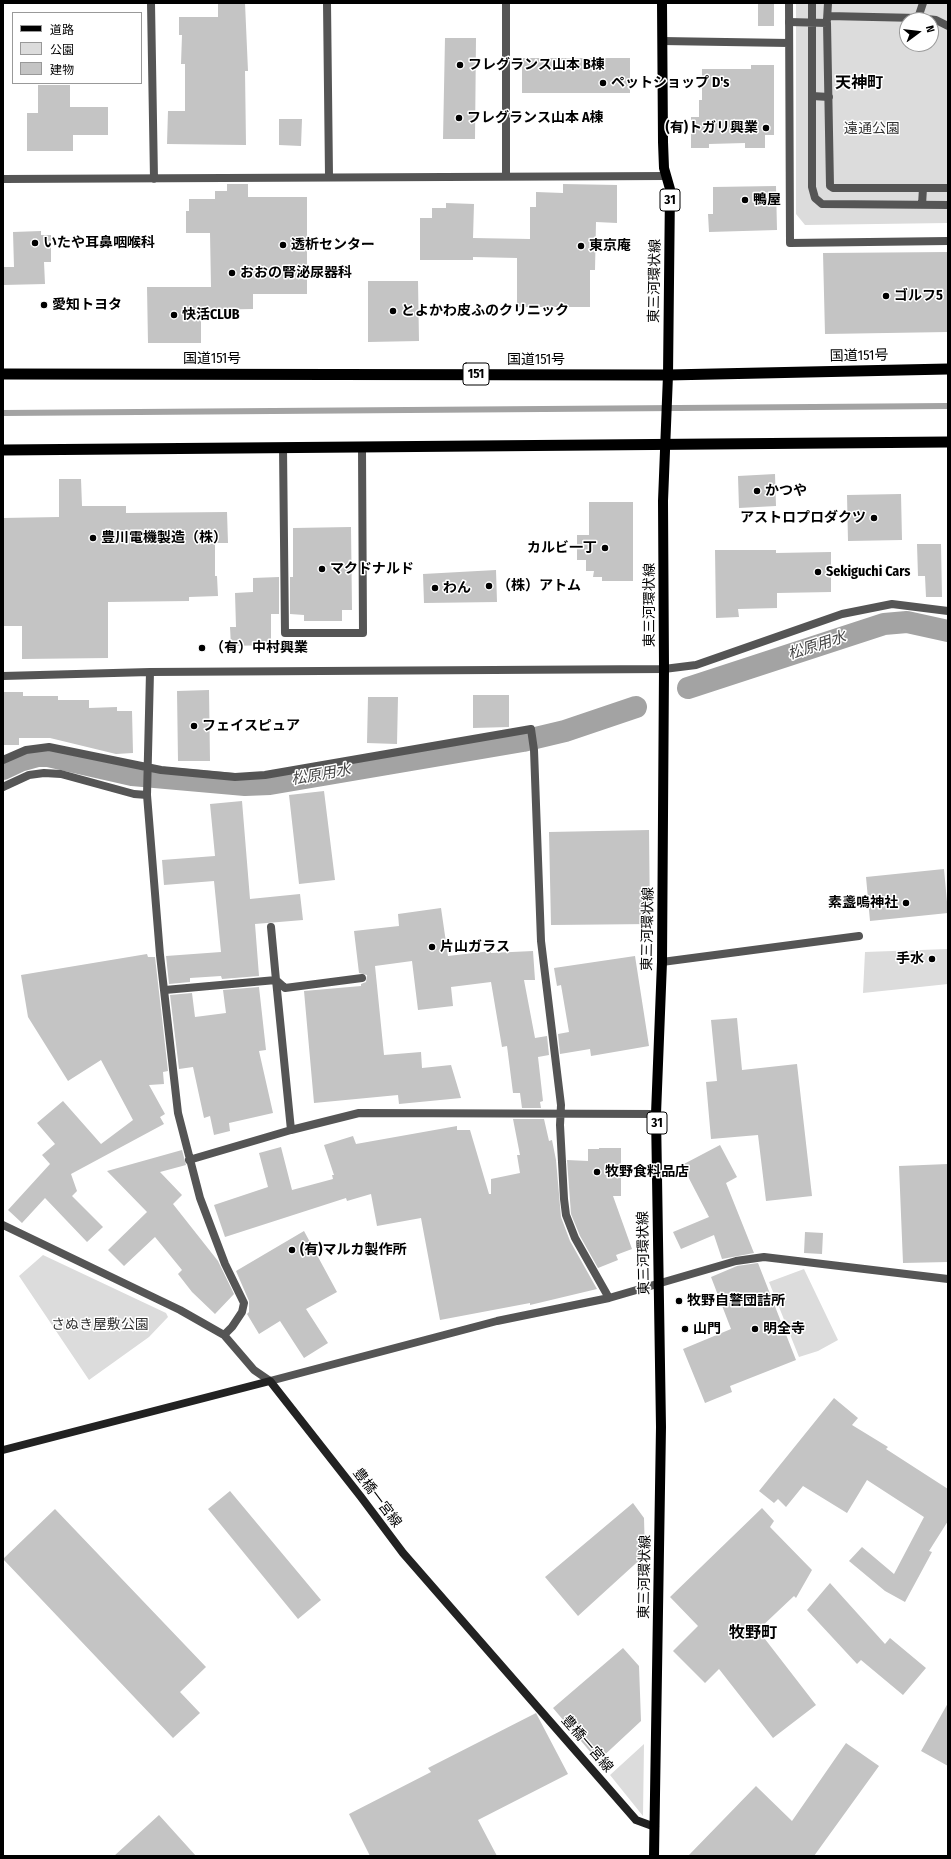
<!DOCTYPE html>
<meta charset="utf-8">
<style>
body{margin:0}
#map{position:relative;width:951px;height:1859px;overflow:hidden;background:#fff;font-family:"Fira Sans Condensed","Noto Sans JP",sans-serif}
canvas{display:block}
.frame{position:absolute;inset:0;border:4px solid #000;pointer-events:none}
.legend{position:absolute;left:12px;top:12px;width:130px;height:72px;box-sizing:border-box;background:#fff;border:1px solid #999;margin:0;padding:5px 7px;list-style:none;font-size:12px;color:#000}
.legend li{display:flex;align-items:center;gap:8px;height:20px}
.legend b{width:20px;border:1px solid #999}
.north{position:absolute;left:899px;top:12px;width:40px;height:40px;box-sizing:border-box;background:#fff;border:1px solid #999;border-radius:50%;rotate:75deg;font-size:11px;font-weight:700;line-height:16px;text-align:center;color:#000}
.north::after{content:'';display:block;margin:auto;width:14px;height:18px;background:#000;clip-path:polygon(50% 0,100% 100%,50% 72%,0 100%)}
</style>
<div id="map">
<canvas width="951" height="1859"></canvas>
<div class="frame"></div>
<ul class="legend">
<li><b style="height:5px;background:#000"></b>道路</li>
<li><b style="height:11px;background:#dcdcdc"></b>公園</li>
<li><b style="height:11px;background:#c4c4c4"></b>建物</li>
</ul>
<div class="north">N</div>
</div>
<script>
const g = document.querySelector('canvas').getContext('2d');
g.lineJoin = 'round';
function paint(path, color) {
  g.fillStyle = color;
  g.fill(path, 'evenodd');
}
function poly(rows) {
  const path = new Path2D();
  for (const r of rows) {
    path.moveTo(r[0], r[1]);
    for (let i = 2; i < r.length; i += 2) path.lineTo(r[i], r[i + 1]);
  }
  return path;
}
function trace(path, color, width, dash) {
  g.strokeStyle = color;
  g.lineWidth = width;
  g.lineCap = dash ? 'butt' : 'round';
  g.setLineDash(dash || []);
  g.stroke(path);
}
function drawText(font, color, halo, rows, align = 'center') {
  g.font = font + ' "Fira Sans Condensed","Noto Sans JP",sans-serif';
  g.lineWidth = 3;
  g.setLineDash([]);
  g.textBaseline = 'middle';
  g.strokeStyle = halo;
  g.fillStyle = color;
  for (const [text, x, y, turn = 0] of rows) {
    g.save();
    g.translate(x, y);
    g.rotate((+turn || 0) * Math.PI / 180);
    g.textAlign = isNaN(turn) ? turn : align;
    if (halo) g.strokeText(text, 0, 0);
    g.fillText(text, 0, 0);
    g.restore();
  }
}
paint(poly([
 [796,3,948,3,948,223,805,225,796,214],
 [907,20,931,20,931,44,907,44],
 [948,949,948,984,863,993,865,952],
 [43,1255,166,1313,168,1317,149,1337,89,1380,19,1276],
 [804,1269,838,1340,818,1351,799,1357,769,1282],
 [644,1744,643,1816,610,1775]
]), '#dcdcdc');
trace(poly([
 [3,413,948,406]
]), '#a3a3a3', 6);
trace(poly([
 [688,688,884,624,907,622,948,631],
 [3,769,20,761,38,756,48,756,132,775,245,785,270,784,523,741,565,731,636,707]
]), '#a3a3a3', 22);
paint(poly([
 [218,3,245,3,248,71,245,71,246,145,167,144,168,111,185,111,185,64,181,64,182,35,179,35,179,17,218,17],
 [758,3,774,3,774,26,758,26],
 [445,38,476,38,475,139,443,139],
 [522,58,630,58,630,93,522,93],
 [751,65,774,65,774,135,765,135,765,148,745,148,745,143,709,144,709,148,691,148,691,117,699,117,699,100,702,100,702,69,751,69],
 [38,85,70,85,70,107,108,107,108,135,73,135,73,151,27,151,27,113,38,113],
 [279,119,302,119,301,146,279,145],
 [227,184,248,184,248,197,307,197,307,294,253,294,253,309,201,310,201,343,148,343,147,287,211,287,210,233,186,233,186,211,189,211,189,199,215,199,215,191,227,191],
 [563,184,617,185,617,223,596,222,595,270,590,270,590,307,517,307,517,258,473,257,473,260,420,260,420,218,432,218,432,208,446,208,446,203,474,204,473,238,530,239,530,207,536,207,536,192,563,193],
 [776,186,777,230,709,232,708,214,713,214,713,187],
 [41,231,41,235,51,235,51,262,44,262,45,284,3,285,3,267,14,267,13,232],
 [948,252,948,332,825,334,823,253],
 [368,281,418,281,419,341,368,342],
 [775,474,776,506,739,508,738,476],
 [59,479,81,479,82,506,126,506,126,513,227,512,228,543,215,543,215,576,217,576,218,596,189,597,189,601,108,602,108,658,22,659,22,626,3,626,3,518,59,517],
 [901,494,902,540,848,541,847,495],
 [589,502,633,502,633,581,602,581,602,577,593,577,594,571,586,571,586,560,577,560,577,535,589,535],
 [351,527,352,610,342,610,342,621,304,621,304,615,290,614,290,577,293,577,293,528],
 [917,544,941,544,942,597,926,597,925,576,918,576],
 [715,550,776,550,776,553,831,552,831,592,777,593,777,608,738,609,739,617,716,618],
 [496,570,497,602,424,603,423,574],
 [279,577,279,614,271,614,271,645,231,646,230,627,236,627,235,593,253,592,253,578],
 [209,690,210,761,178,761,177,691],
 [3,692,23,692,23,696,58,696,58,700,89,700,89,708,117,707,117,711,132,711,133,753,116,754,50,738,19,738,19,745,3,745],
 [473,695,509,695,509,727,473,728],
 [368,697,398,697,397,744,367,743],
 [324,791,335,880,299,884,289,795],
 [242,801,250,899,300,894,303,920,255,924,259,976,222,979,221,976,190,978,190,982,169,984,166,956,221,952,214,881,164,885,162,860,215,856,210,804],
 [649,830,650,924,551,925,549,832],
 [944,869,948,913,870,921,866,877],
 [441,908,448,956,491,951,491,953,533,951,535,980,524,980,535,1038,547,1036,549,1055,538,1057,543,1101,540,1102,541,1108,522,1108,520,1093,513,1093,507,1046,502,1047,491,982,451,987,453,1006,418,1010,412,961,375,966,384,1055,421,1052,422,1068,451,1065,461,1098,399,1104,398,1095,314,1103,304,991,361,986,361,984,366,982,367,975,359,973,354,931,399,926,398,914],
 [147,954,148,957,155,957,168,1071,163,1072,164,1084,149,1085,165,1114,160,1117,164,1124,71,1174,77,1191,72,1196,103,1227,87,1242,45,1198,22,1223,8,1210,50,1164,42,1155,55,1144,37,1123,63,1101,101,1144,133,1120,101,1060,68,1081,28,1017,21,975],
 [635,956,649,1046,591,1056,590,1049,560,1054,558,1034,569,1032,561,985,557,986,554,968],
 [259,987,266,1050,259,1051,273,1113,229,1123,230,1131,214,1135,210,1116,204,1118,193,1067,179,1069,170,995,192,993,195,1017,226,1013,223,990],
 [737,1018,742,1070,797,1064,812,1196,766,1201,758,1135,711,1139,706,1082,717,1081,711,1020],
 [513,1119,544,1119,549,1141,552,1140,556,1160,561,1217,570,1241,597,1289,530,1305,530,1303,440,1320,421,1218,377,1226,371,1194,347,1201,346,1198,225,1237,214,1205,268,1187,259,1153,281,1147,292,1190,333,1179,332,1175,334,1175,324,1145,353,1136,356,1144,457,1126,457,1130,470,1130,489,1194,491,1194,491,1179,520,1173,517,1155,520,1155],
 [720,1145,737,1177,726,1183,754,1253,722,1259,714,1235,681,1249,673,1232,709,1217,682,1165],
 [599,1148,621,1148,621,1196,613,1196,632,1249,616,1255,618,1260,598,1268,580,1236,571,1214,567,1160,588,1161,588,1149,599,1149],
 [182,1150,186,1165,160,1172,182,1195,173,1204,218,1261,234,1294,215,1314,192,1292,178,1274,182,1270,155,1237,124,1266,108,1250,147,1212,107,1171],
 [948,1164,948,1262,903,1263,899,1166],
 [304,1231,337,1292,306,1309,328,1343,304,1358,280,1321,259,1334,247,1314,249,1312,249,1301,236,1271],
 [805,1232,823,1233,822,1254,804,1253],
 [758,1263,796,1360,730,1386,732,1392,705,1403,683,1349,731,1329,711,1277,737,1266],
 [834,1398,858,1418,852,1425,888,1447,886,1449,948,1489,948,1521,929,1551,932,1552,905,1602,885,1591,849,1561,862,1547,894,1574,924,1517,867,1480,847,1513,803,1486,786,1507,778,1499,774,1503,759,1491],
 [230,1491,321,1600,298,1619,208,1509],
 [633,1503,644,1518,645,1555,578,1616,545,1577],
 [762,1508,774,1521,770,1527,812,1570,796,1598,794,1596,758,1630,816,1705,773,1738,719,1669,705,1683,673,1651,698,1626,670,1597],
 [55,1509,206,1667,180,1692,200,1713,173,1738,3,1559],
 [830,1583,885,1644,890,1638,926,1668,903,1695,861,1660,857,1664,807,1610],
 [623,1648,639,1666,641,1721,598,1761,553,1708],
 [948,1703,948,1766,921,1751],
 [536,1713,568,1774,478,1820,497,1856,370,1856,349,1814,431,1772,428,1768],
 [846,1743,879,1766,814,1856,688,1856,756,1786,792,1821],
 [159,1815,196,1856,114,1856]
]), '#c4c4c4');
trace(poly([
 [812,3,812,187,815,198,822,204,948,205],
 [828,16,918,18,936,20,948,26],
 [918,18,923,3],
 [827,20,828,3],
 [789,22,827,23,830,186,833,188,948,188],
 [812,96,829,97],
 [922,205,923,188],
 [283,448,285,633,363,633,362,448]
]), '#555', 8);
trace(poly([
 [151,3,154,179],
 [327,3,329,176],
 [506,3,506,175],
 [789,3,790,243,948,241],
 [662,41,789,43],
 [3,179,666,176],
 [150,672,147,795,160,955,178,1113,200,1198,225,1264,244,1303,242,1312,232,1327,224,1335],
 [3,676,150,672,664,669,696,665,842,614,892,604,948,611],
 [3,760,26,750,49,747,161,770,235,777,265,775,531,729,534,750,541,941,561,1105,560,1125,564,1199,566,1215,575,1238,609,1298],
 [3,787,29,775,44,773,61,774,134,794,147,795],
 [271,927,276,980,285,988,362,978],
 [662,962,859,936],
 [165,990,276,980,291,1130],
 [189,1160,291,1130,359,1113,656,1114],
 [3,1225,180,1310,224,1335,254,1370,270,1381,497,1321,609,1298,736,1261,764,1257,948,1279]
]), '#555', 8);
trace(poly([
 [3,1450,270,1381,361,1497,403,1553,636,1820,655,1827]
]), '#222', 8);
trace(poly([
 [654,1856,661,1427,656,1114,662,962,664,669,663,501,668,375,670,189,664,168,663,142,662,3]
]), '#000', 10);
trace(poly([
 [3,374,668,375,948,369],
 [3,450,948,442]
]), '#000', 11);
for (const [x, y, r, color] of [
 [460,65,4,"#000"],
 [603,83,4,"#000"],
 [459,118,4,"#000"],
 [766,128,4,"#000"],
 [745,200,4,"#000"],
 [35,243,4,"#000"],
 [283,245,4,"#000"],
 [581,246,4,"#000"],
 [232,273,4,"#000"],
 [886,296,4,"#000"],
 [44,305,4,"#000"],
 [393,311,4,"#000"],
 [174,315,4,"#000"],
 [757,491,4,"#000"],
 [874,518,4,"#000"],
 [93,538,4,"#000"],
 [605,548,4,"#000"],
 [322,569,4,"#000"],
 [818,572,4,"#000"],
 [489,586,4,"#000"],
 [435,588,4,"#000"],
 [202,648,4,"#000"],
 [194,726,4,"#000"],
 [906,903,4,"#000"],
 [432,947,4,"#000"],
 [932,959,4,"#000"],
 [597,1172,4,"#000"],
 [292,1250,4,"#000"],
 [679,1301,4,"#000"],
 [685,1329,4,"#000"],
 [755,1329,4,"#000"]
]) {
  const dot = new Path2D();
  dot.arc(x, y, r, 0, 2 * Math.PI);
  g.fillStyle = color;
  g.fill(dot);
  trace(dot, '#fff', 1.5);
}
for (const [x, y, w] of [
 [670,200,20],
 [476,374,26],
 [657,1123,20]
]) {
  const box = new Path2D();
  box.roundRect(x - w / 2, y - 11, w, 22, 3);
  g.fillStyle = '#fff';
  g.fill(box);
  trace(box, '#000', 1);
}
drawText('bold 13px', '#000', null, [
 ["31",670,200],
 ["151",476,374],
 ["31",657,1123]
]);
drawText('bold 14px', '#000', '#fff', [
 ["フレグランス山本 B棟",468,65],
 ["ペットショップ D's",611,83],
 ["フレグランス山本 A棟",467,118],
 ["(有)トガリ興業",758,128,"right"],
 ["鴨屋",753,200],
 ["いたや耳鼻咽喉科",43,243],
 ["透析センター",291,245],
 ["東京庵",589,246],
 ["おおの腎泌尿器科",240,273],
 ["ゴルフ5",894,296],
 ["愛知トヨタ",52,305],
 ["とよかわ皮ふのクリニック",401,311],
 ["快活CLUB",182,315],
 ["かつや",765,491],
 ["アストロプロダクツ",866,518,"right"],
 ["豊川電機製造（株）",101,538],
 ["カルビ一丁",597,548,"right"],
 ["マクドナルド",330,569],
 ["Sekiguchi Cars",826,572],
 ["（株）アトム",497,586],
 ["わん",443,588],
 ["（有）中村興業",210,648],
 ["フェイスピュア",202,726],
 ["素盞嗚神社",898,903,"right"],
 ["片山ガラス",440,947],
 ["手水",924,959,"right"],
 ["牧野食料品店",605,1172],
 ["(有)マルカ製作所",300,1250],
 ["牧野自警団詰所",687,1301],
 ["山門",693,1329],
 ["明全寺",763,1329]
], 'left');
drawText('14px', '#333', '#fff', [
 ["遠通公園",872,129],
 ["さぬき屋敷公園",100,1325]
]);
drawText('14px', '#000', '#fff', [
 ["東三河環状線",655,281,-89],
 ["国道151号",859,356,-1],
 ["国道151号",212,359],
 ["国道151号",536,360],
 ["東三河環状線",650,605,-90],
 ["東三河環状線",648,929,-89],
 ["東三河環状線",644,1253,-91],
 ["豊橋一宮線",377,1498,53],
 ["東三河環状線",645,1577,-89],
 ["豊橋一宮線",587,1744,49]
]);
drawText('italic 15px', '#444', '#fff', [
 ["松原用水",817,646,-18],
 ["松原用水",321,775,-10]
]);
drawText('bold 16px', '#000', '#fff', [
 ["天神町",859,84],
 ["牧野町",753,1634]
]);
</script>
